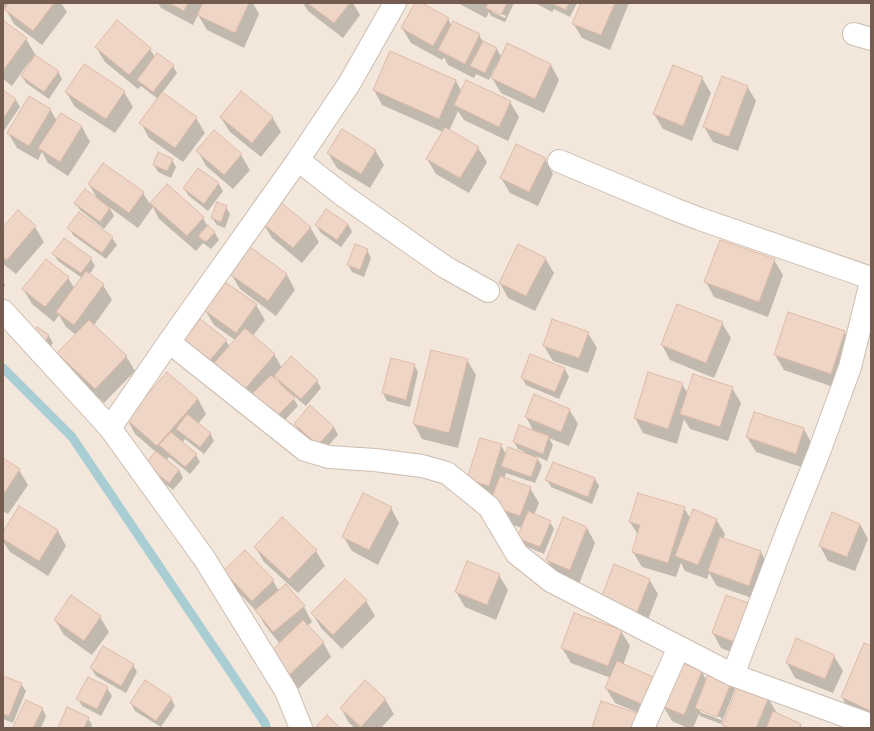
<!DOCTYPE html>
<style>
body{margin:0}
#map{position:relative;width:874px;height:731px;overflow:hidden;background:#fbf5eb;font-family:Roboto,sans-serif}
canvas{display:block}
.frame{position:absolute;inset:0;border:4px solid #745c50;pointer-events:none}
</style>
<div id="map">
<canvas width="874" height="731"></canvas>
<div class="frame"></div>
</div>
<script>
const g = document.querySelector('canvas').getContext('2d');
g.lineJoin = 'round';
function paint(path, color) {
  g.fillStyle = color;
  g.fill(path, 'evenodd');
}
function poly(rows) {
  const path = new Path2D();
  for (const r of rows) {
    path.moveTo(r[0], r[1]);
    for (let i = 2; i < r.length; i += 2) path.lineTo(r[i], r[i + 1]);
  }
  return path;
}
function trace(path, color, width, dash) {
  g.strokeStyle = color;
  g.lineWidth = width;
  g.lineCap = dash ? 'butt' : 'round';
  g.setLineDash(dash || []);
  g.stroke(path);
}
paint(poly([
 [3,3,871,3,871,728,3,728]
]), '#f2e7da');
paint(poly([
 [3,3,8,3,7,4,8,5,10,3,61,3,67,12,42,45,14,24,5,8,3,10],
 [158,3,253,3,259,14,244,48,207,30,198,15,193,25,161,8],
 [303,3,353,3,360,15,343,38,308,11],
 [416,3,420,3,448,19,452,26,454,22,479,35,483,42,497,49,502,58,551,65,559,80,544,113,501,93,492,78,497,68,495,67,489,80,476,74,474,78,448,65,444,57,442,60,411,43,402,28],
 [458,3,514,3,505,22,491,16,489,12,486,18],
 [492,10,506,16,505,18,492,12],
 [535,3,577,3,570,17,554,9,552,12],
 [582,3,629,3,610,50,582,38,573,23],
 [117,22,150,49,155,57,173,66,177,73,162,93,196,118,205,133,183,162,149,138,141,123,158,99,141,86,138,89,105,62,96,47],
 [3,24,26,39,35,54,34,55,58,71,62,79,49,99,26,83,22,76,30,64,29,62,12,86,3,79],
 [390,52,456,81,462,92,510,102,519,117,508,141,464,120,458,111,449,131,478,148,487,162,469,193,436,174,427,159,443,132,382,105,374,90],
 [702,78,711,93,692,141,663,129,654,114],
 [747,86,756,101,738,151,713,142,704,127],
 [3,91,16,100,20,107,3,132],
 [66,92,124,92,133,107,115,133,75,107],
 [50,109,57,121,61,114,82,127,90,142,68,176,48,163,42,152,38,160,17,148,8,133],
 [272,117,281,132,261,157,230,132,221,118],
 [375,150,384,165,370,188,337,168,328,153],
 [198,151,241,155,250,170,233,189,206,166],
 [545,159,553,174,538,206,510,193,501,178],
 [172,160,176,167,171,178,158,172,154,165],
 [103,165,143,193,150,204,167,186,203,218,208,227,215,233,219,240,211,249,203,243,196,251,159,219,153,207,138,228,109,207,114,216,104,229,80,210,75,203,98,200,89,184],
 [198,169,219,184,223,191,208,211,188,195,184,188],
 [226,207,230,214,225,228,217,225,212,218],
 [18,212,35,227,44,242,16,274,3,264,3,229],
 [79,213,112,238,117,245,106,259,73,235,69,228],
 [263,223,310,227,319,242,302,263,272,238],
 [348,224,352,232,341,247,321,233,316,225],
 [250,248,287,275,295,290,276,316,240,289,231,274],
 [367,250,371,258,364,277,352,272,348,265],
 [54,254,91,259,95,266,89,275,103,285,112,300,94,325,126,356,135,371,104,403,67,368,59,353,76,335,66,327,59,315,54,322,32,304,23,289,68,278,75,289,82,278,58,261],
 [545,258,554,273,535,311,508,298,500,283],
 [774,260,783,275,768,317,714,297,706,282],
 [3,281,5,285,3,291],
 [256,305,265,320,253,336,274,354,282,368,317,381,321,388,306,406,288,391,287,392,294,399,298,406,281,424,224,378,216,365,215,367,189,347,185,340,226,341,230,347,235,340,214,325,205,310],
 [276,377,281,385,274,380],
 [678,305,722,323,731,338,714,378,670,360,662,345],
 [844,332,853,347,839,389,784,370,775,355],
 [588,333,597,348,588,373,553,361,544,346],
 [49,336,53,343,48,350,37,343],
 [432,351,467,360,476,375,458,448,422,439,414,424],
 [531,356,565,369,569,377,559,399,526,385,522,378],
 [392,359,414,365,418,372,410,407,387,401,383,393],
 [682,384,688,394,732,388,741,403,728,441,690,429,684,419,677,444,643,433,635,418],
 [198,399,206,414,198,424,210,433,214,441,204,454,185,439,182,443,196,455,200,462,190,474,169,457,166,461,179,470,183,478,173,490,150,472,156,452,135,434,127,419],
 [569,409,578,424,569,446,549,438,553,445,547,461,536,456,542,466,535,483,506,473,504,479,530,488,539,503,534,515,550,522,554,529,544,554,523,545,518,538,522,528,499,520,469,479,501,445,506,454,524,454,525,452,518,449,514,442,534,432,526,417],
 [295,424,334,427,338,435,322,452,299,431],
 [804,429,812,444,804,468,756,452,747,437],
 [3,459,19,470,28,485,8,514,3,511],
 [595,479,599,486,592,504,551,487,547,480],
 [20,507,58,531,66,546,48,576,10,552,3,541,3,534],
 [391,508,399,523,378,565,352,551,343,536],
 [684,508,691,519,716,519,725,534,723,539,761,552,769,567,758,600,717,586,709,573,707,579,685,571,681,563,676,577,642,567,633,552,638,535,630,522],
 [860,524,868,539,855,571,828,561,820,546],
 [587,528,595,543,579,584,556,575,547,560],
 [255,547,316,551,325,566,298,593,264,562],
 [224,572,273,581,279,591,304,607,312,622,307,626,323,642,331,657,296,691,276,671,280,644,265,625,257,612,233,586],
 [499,575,508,590,496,620,465,607,456,592],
 [649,579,658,594,644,630,610,616],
 [727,597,745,657,721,648,713,633],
 [366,601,375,616,342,649,321,628,312,613],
 [100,617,109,632,92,655,64,635,55,620],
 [621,631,630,646,623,665,659,680,702,672,707,681,731,682,735,689,721,724,700,716,699,714,693,728,688,728,672,721,663,706,649,724,659,728,593,728,638,715,639,713,615,703,606,688,611,678,571,663,562,648],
 [700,709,722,718,721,720,700,712],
 [871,647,871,721,850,712,842,697],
 [834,656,843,671,833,693,795,678,787,663],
 [133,665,137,672,126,693,96,676,91,668],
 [3,677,21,684,26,691,13,723,3,719],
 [107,688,112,696,101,716,82,706,78,699],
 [171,698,175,706,161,727,135,711,131,703],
 [768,698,777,713,800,724,802,728,725,728,723,725],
 [385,699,394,714,381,728,355,728,349,723,341,708],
 [42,708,46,716,41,728,15,728,15,727],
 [88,718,92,725,91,728,59,728]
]), '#0003');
trace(poly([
 [3,368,72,437,265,723,266,728]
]), '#a8ced4', 9);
const building = poly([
 [9,3,54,3,33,31,4,9,9,3],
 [169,3,188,3,184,11,169,3],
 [203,3,249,3,235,33,197,15,203,3],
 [307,3,350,3,334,23,307,3],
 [415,3,422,3,449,18,433,46,401,28,415,3],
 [488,3,507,3,501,15,486,8,488,3],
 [551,3,569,3,566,10,551,3],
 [581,3,615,3,601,35,572,24,581,3],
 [117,20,151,48,129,75,95,47,117,20],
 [4,21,27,38,3,71,3,22,4,21],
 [453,21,480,34,465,64,438,50,453,21],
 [483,41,497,48,485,73,470,66,483,41],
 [507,43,551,64,535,99,491,78,507,43],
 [390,51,456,80,439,119,373,90,390,51],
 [157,53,174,65,153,92,137,80,157,53],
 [35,55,59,71,44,92,21,76,35,55],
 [84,64,125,91,106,119,65,92,84,64],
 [673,65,703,77,683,126,653,114,673,65],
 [722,76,748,86,729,137,703,127,722,76],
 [466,80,511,101,499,127,454,105,466,80],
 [3,90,16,99,3,119,3,90],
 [241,91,273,117,252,143,220,117,241,91],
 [162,92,197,117,175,148,139,123,162,92],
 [29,96,51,109,29,146,7,133,29,96],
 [61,113,82,126,60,162,38,148,61,113],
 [445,127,479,147,460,178,426,159,445,127],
 [342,129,376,150,361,174,327,153,342,129],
 [214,130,242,154,224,175,196,151,214,130],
 [516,144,546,158,529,192,500,178,516,144],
 [158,152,173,159,167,171,153,165,158,152],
 [103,163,144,192,129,213,88,184,103,163],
 [198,168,219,183,204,204,183,188,198,168],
 [167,184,204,217,187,236,150,203,167,184],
 [85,189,110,208,100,222,74,203,85,189],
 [279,201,311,227,293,248,262,223,279,201],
 [217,202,227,206,221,222,211,218,217,202],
 [326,209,348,224,337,240,315,225,326,209],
 [18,210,36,226,7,260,3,257,3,227,18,210],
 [79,212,113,237,102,253,67,228,79,212],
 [208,225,215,232,206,242,198,236,208,225],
 [64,238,92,258,81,273,52,254,64,238],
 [720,240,775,259,759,302,704,282,720,240],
 [355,244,368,249,360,270,347,265,355,244],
 [518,244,546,258,526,296,499,283,518,244],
 [250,247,287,274,268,301,230,274,250,247],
 [46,259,69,277,45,307,22,289,46,259],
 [86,271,104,284,74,325,56,312,86,271],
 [225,282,257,304,236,333,204,310,225,282],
 [677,304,723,322,706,363,661,345,677,304],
 [788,312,845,331,831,374,774,355,788,312],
 [200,319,227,340,210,360,184,340,200,319],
 [552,319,589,332,579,358,543,346,552,319],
 [89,320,127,356,95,389,57,353,89,320],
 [37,327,49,335,44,343,31,336,37,327],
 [245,328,275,354,245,389,214,363,245,328],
 [431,350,468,359,449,433,413,424,431,350],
 [530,354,565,368,555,392,521,378,530,354],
 [291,356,318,380,301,399,274,376,291,356],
 [391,358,415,364,406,400,382,393,391,358],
 [167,372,198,399,157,446,126,419,167,372],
 [648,372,683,383,668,429,634,418,648,372],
 [693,374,733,387,720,427,680,414,693,374],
 [271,375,295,398,276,417,252,394,271,375],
 [534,394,570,409,561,432,525,417,534,394],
 [310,405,334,427,318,445,294,424,310,405],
 [754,412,804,428,796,454,746,437,754,412],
 [187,414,211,433,200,447,176,429,187,414],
 [519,425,549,436,543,454,513,442,519,425],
 [171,432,197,454,185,467,159,445,171,432],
 [480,438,502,444,489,486,467,479,480,438],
 [508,447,538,458,531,477,501,466,508,447],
 [156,451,179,470,169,483,145,464,156,451],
 [3,458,20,469,3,495,3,458],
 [553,462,595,478,588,497,545,480,553,462],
 [500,476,531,487,520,516,489,505,500,476],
 [363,493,392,507,369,550,342,537,363,493],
 [638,493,685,507,668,563,632,552,640,525,629,522,638,493],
 [19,506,58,530,39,561,3,539,3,532,19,506],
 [693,509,717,519,698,565,675,556,693,509],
 [528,511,551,521,540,547,517,538,528,511],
 [832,512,860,524,847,557,819,546,832,512],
 [282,517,317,550,289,579,254,547,282,517],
 [563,517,587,527,570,570,546,560,563,517],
 [720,537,761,551,749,586,708,571,720,537],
 [245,550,274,580,252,601,223,571,245,550],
 [467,561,500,574,487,605,455,592,467,561],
 [614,564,650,579,636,615,600,601,614,564],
 [345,579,367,600,333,635,311,613,345,579],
 [286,584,305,606,273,632,255,610,286,584],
 [71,595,101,616,84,641,54,620,71,595],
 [726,595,751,604,737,643,712,633,726,595],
 [574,613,622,630,608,666,561,648,574,613],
 [303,620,324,642,287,677,266,656,303,620],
 [796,638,835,655,825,679,786,663,796,638],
 [864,643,871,646,871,711,841,697,864,643],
 [103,646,134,664,121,686,90,668,103,646],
 [617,661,660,680,648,707,605,688,617,661],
 [680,662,702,671,684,715,662,706,680,662],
 [709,672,732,681,717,717,695,708,709,672],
 [3,676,22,683,9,716,3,714,3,676],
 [88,677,108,687,97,709,76,699,88,677],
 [145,680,172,698,156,721,130,703,145,680],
 [365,680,386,699,361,727,340,708,365,680],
 [738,685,769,697,756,728,729,728,722,725,738,685],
 [26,700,43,708,33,728,15,728,13,727,26,700],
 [601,701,643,715,638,728,592,728,601,701],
 [67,707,89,717,84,728,58,728,67,707],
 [773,711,801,724,799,728,766,728,773,711],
 [327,715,340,728,315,728,327,715]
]);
paint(building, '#eed5c6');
trace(building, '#dfbba7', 1);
const minor = poly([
 [854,34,871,39],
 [298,160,344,196,415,246,445,267,488,291],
 [559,161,674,209,700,219,871,278],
 [3,311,110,428,204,558,286,691,301,728],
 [169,342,305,450,329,457,375,460,422,466,447,473,489,507,517,554,551,581,733,675,871,725],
 [110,428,169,342,298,160,349,84,395,3],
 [733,675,787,532,819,452,850,367,871,282],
 [643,728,679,647]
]);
trace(minor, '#cdbdb2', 24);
trace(minor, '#fff', 22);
</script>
